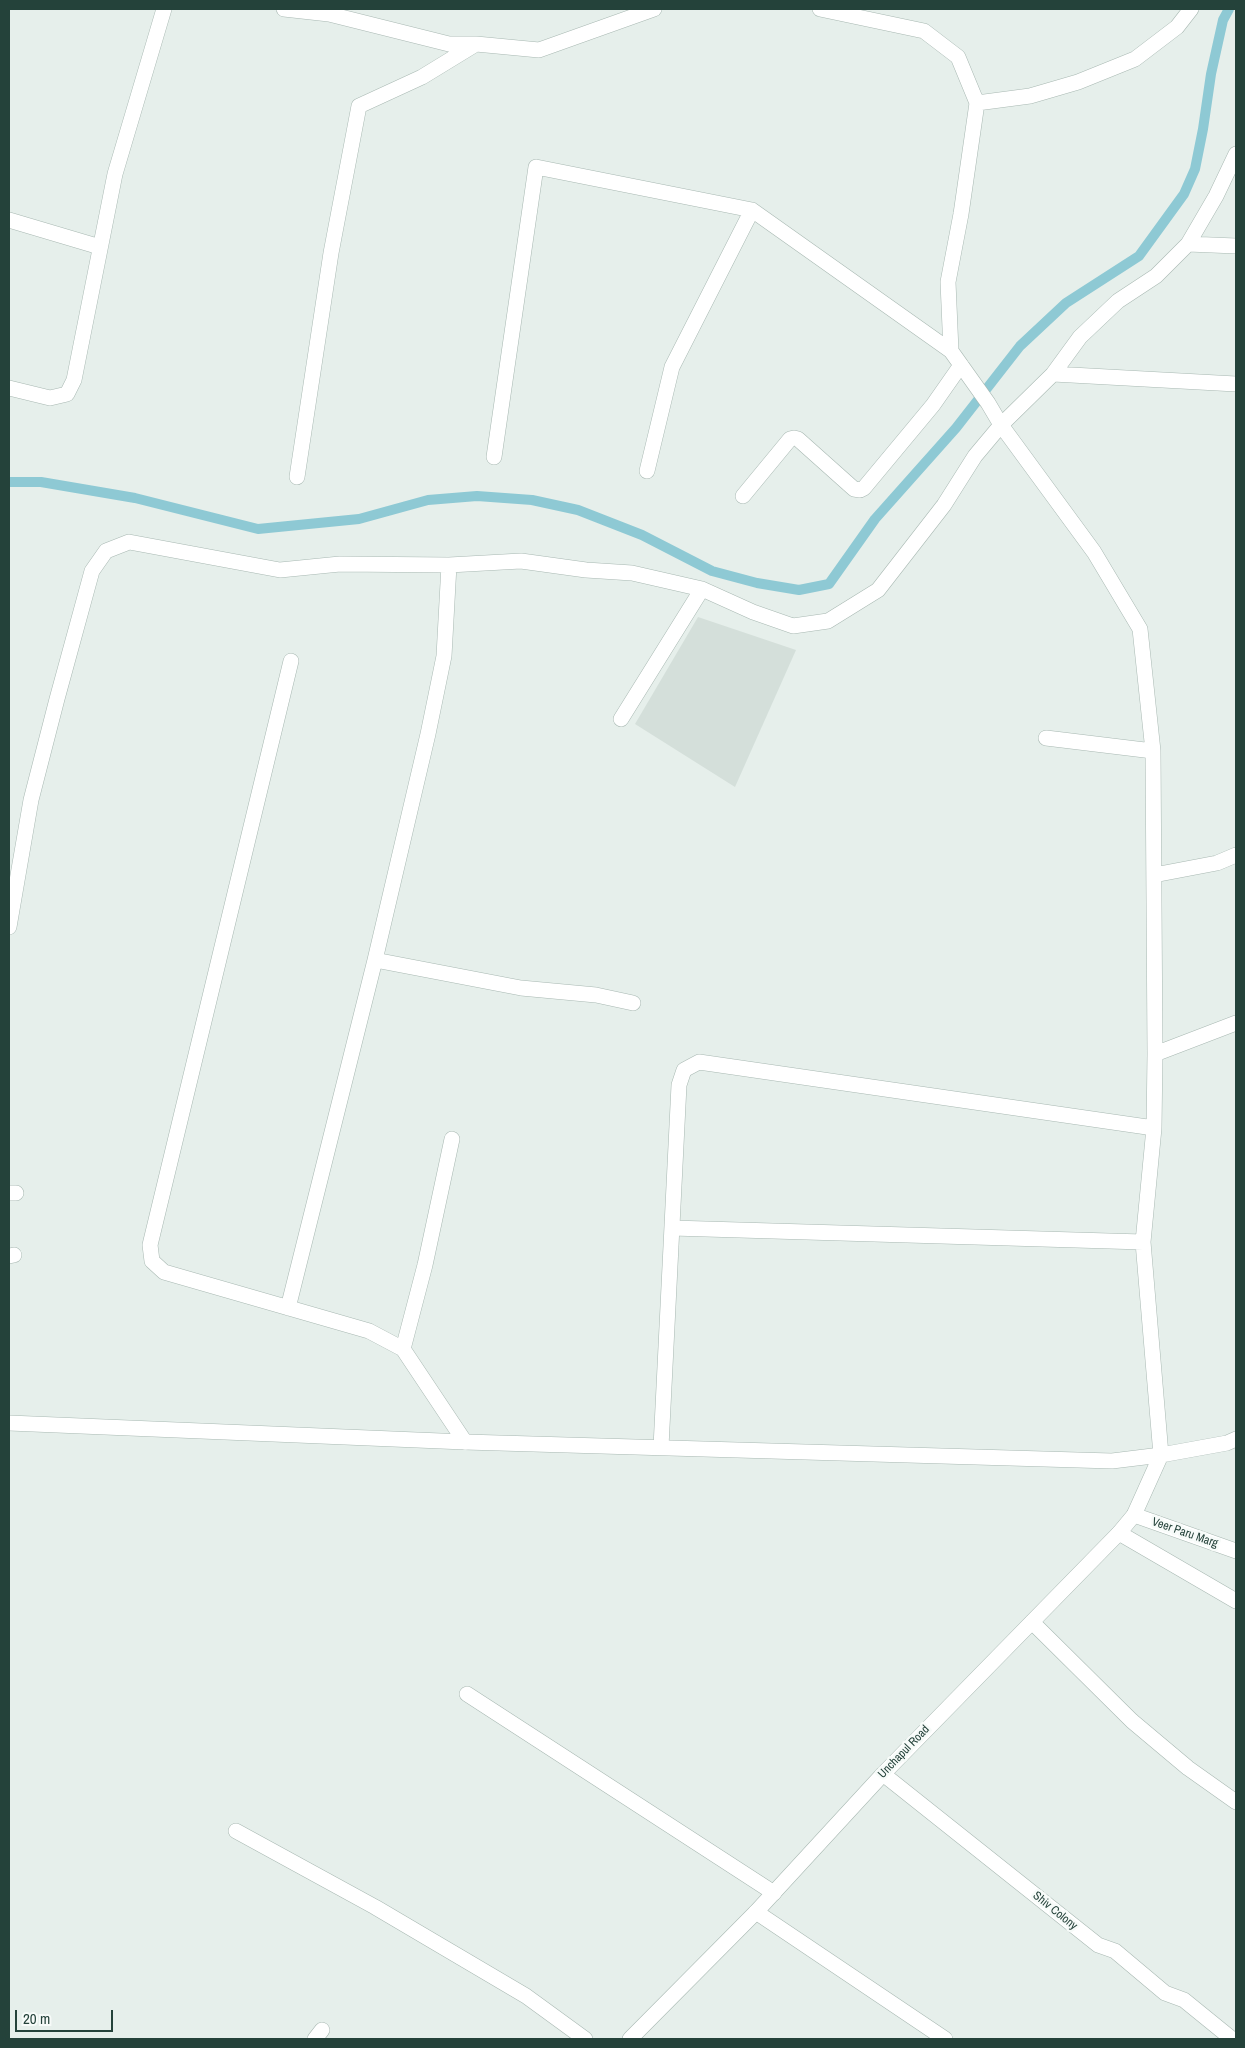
<!DOCTYPE html>
<style>
body{margin:0}
#map{position:relative;width:1245px;height:2048px;overflow:hidden;background:#e6efeb;font-family:"Archivo Narrow",sans-serif}
canvas{display:block}
.frame{position:absolute;inset:0;border:10px solid #24423a;pointer-events:none}
.scale{position:absolute;left:15px;top:2010px;width:98px;height:22px;box-sizing:border-box;border:2px solid #24423a;border-top:0;padding-left:6px;font-size:15px;line-height:18px;white-space:nowrap;color:#24423a;-webkit-text-stroke:4px #f7fbf9;paint-order:stroke}
</style>
<div id="map">
<canvas width="1245" height="2048"></canvas>
<div class="frame"></div>
<div class="scale">20 m</div>
</div>
<script>
const g = document.querySelector('canvas').getContext('2d');
g.lineJoin = 'round';
function paint(path, color) {
  g.fillStyle = color;
  g.fill(path, 'evenodd');
}
function poly(rows) {
  const path = new Path2D();
  for (const r of rows) {
    path.moveTo(r[0], r[1]);
    for (let i = 2; i < r.length; i += 2) path.lineTo(r[i], r[i + 1]);
  }
  return path;
}
function trace(path, color, width, dash) {
  g.strokeStyle = color;
  g.lineWidth = width;
  g.lineCap = dash ? 'butt' : 'round';
  g.setLineDash(dash || []);
  g.stroke(path);
}
function drawText(font, color, halo, rows, align = 'center') {
  g.font = font + ' "Archivo Narrow",sans-serif';
  g.lineWidth = 5;
  g.setLineDash([]);
  g.textBaseline = 'middle';
  g.strokeStyle = halo;
  g.fillStyle = color;
  for (const [text, x, y, turn = 0] of rows) {
    g.save();
    g.translate(x, y);
    g.rotate((+turn || 0) * Math.PI / 180);
    g.textAlign = isNaN(turn) ? turn : align;
    if (halo) g.strokeText(text, 0, 0);
    g.fillText(text, 0, 0);
    g.restore();
  }
}
paint(poly([
 [698,617,796,650,735,787,635,724]
]), '#d4dfda');
trace(poly([
 [9,482,41,482,135,498,258,529,359,519,428,500,477,496,532,500,578,510,642,535,712,571,757,583,799,590,829,584,875,519,956,428,1020,346,1066,303,1139,256,1184,194,1195,169,1203,129,1211,74,1223,20,1229,9]
]), '#8ec9d4', 10);
const minor = poly([
 [284,9,329,14,449,44,476,44,539,50,654,9],
 [820,9,924,31,958,57,977,103,961,214,948,282,951,351,988,403,1001,425,1094,552,1140,629,1153,751,1155,1054,1154,1128,1143,1242,1161,1455],
 [977,103,1030,96,1078,82,1135,59,1177,27,1191,9],
 [9,220,100,247],
 [1188,244,1236,246],
 [1053,374,1236,384],
 [9,388,50,398,67,394,74,380,115,174,164,9],
 [494,457,536,167,752,210,951,351],
 [647,471,672,367,752,210],
 [297,477,331,253,359,106,422,77,476,44],
 [743,496,790,439,794,438,798,439,854,489,860,490,864,488,933,405,961,365],
 [291,661,150,1245,152,1261,164,1272,369,1331,403,1349,465,1442],
 [621,719,702,589],
 [1046,738,1153,751],
 [1154,875,1217,863,1236,855],
 [9,927,31,800,57,699,92,571,106,551,129,542,280,570,340,564,449,565,521,561,586,570,632,573,702,589,753,612,793,626,828,621,878,590,944,505,975,456,1001,425,1053,374,1080,337,1118,301,1156,276,1188,244,1216,196,1236,154],
 [375,960,521,988,596,995,633,1003],
 [1155,1054,1236,1023],
 [9,1193,16,1193],
 [672,1228,1143,1242],
 [9,1256,14,1255],
 [288,1308,375,960,428,734,444,656,449,565],
 [403,1349,425,1265,452,1139],
 [661,1447,679,1085,684,1070,699,1062,1154,1128],
 [1134,1515,1236,1551],
 [1119,1533,1236,1601],
 [1032,1622,1132,1721,1188,1768,1236,1802],
 [467,1694,774,1893],
 [883,1774,1098,1945,1115,1951,1165,1993,1184,2000,1232,2039],
 [236,1831,375,1907,526,1996,585,2039],
 [756,1912,945,2039],
 [315,2039,322,2030]
]);
const tertiary = poly([
 [9,1423,465,1442,1112,1461,1161,1455,1227,1443,1236,1439],
 [630,2039,756,1912,883,1774,1119,1533,1134,1515,1161,1455]
]);
trace(minor, '#a8b8b2', 16);
trace(tertiary, '#a8b8b2', 16);
trace(minor, '#fff', 15);
trace(tertiary, '#fff', 15);
drawText('12px', '#24423a', '#f7fbf9', [
 ["Veer Paru Marg",1185,1533,19],
 ["Unchapul Road",904,1752,-46],
 ["Shiv Colony",1055,1911,39]
]);
</script>
